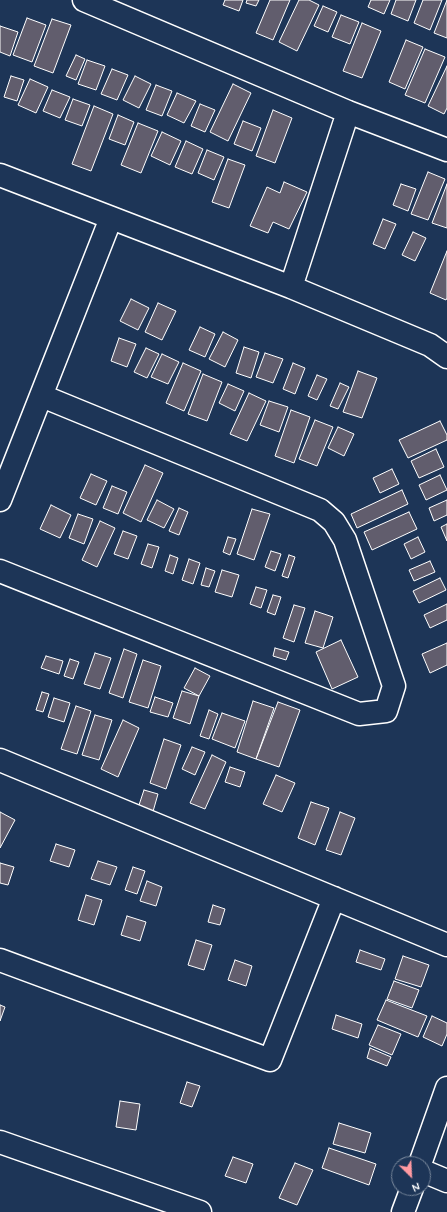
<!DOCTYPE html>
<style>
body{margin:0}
#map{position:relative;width:447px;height:1212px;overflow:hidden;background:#1d3557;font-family:Mynerve,sans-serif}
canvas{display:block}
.north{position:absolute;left:391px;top:1156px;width:40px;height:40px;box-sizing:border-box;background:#1d3557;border:1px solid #77869a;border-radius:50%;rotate:156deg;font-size:11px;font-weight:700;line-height:16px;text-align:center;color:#fff}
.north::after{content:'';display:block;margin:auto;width:14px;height:18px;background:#ff9aa2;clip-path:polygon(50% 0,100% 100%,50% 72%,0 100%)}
</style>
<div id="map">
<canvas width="447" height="1212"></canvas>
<div class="north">N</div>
</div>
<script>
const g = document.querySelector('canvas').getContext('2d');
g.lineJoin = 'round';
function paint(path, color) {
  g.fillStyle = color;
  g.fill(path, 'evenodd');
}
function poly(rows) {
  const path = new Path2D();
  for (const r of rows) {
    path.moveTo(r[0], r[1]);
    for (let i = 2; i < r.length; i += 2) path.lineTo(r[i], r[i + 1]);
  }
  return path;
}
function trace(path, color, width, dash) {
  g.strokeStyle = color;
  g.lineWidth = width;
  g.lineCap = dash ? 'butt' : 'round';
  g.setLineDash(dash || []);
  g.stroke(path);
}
const building = poly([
 [225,0,243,0,239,11,223,5,225,0],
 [247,0,259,0,256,6,246,3,247,0],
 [270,0,290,0,273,40,256,33,270,0],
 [299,0,309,0,319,5,297,51,279,42,299,0],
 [371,0,390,0,384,14,368,7,371,0],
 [396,0,416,0,408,21,391,14,396,0],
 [423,0,442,0,430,30,414,23,423,0],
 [447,0,447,38,434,33,447,0],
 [323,6,337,12,328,32,314,26,323,6],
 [341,15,359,22,350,44,332,37,341,15],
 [27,18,46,25,32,62,13,55,27,18],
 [52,19,71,25,53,73,34,66,52,19],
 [362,23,381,31,362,78,343,71,362,23],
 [0,26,18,32,10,56,0,52,0,26],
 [406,40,423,47,405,89,389,82,406,40],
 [425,49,445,57,425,103,405,95,425,49],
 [76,55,85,59,76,80,66,76,76,55],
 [87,60,105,66,96,90,78,84,87,60],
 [447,66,447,108,444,114,428,106,447,66],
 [112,69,128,75,117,100,101,94,112,69],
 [11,76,24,80,17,101,4,97,11,76],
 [135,76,151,84,139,108,123,100,135,76],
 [30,79,48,87,36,113,18,105,30,79],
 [233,84,251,93,228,141,210,132,233,84],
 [156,85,172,91,162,116,146,110,156,85],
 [52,90,70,97,60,118,43,111,52,90],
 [177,93,196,101,184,123,167,115,177,93],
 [73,99,90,105,82,126,65,120,73,99],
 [200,104,215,110,205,132,191,126,200,104],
 [94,106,113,114,91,171,72,164,94,106],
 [273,110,292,118,275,163,256,156,273,110],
 [118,115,134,122,125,145,109,139,118,115],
 [243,121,261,128,252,151,234,144,243,121],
 [138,123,158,131,141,173,121,165,138,123],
 [162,132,181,141,170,165,151,156,162,132],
 [186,141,203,149,192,174,175,167,186,141],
 [207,150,224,157,214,180,198,173,207,150],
 [228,159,245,165,229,208,212,202,228,159],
 [428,172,445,179,428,220,411,214,428,172],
 [284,182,307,192,289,229,273,222,268,233,250,226,267,187,280,193,284,182],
 [401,184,416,189,408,211,393,205,401,184],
 [447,184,447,228,432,223,447,184],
 [383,219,396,224,385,249,373,244,383,219],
 [413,232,426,238,415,261,402,255,413,232],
 [447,251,447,298,446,300,430,293,447,251],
 [131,299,149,308,138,330,120,321,131,299],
 [158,303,176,311,162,340,145,332,158,303],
 [200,327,215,334,205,357,189,350,200,327],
 [223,332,238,340,225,367,209,359,223,332],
 [119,338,136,344,127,367,111,361,119,338],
 [244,347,259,352,251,378,236,373,244,347],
 [146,348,159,354,147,378,134,372,146,348],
 [265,353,283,359,273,383,256,377,265,353],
 [162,354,179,362,168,384,151,377,162,354],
 [183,363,201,371,184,411,166,403,183,363],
 [293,363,305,368,295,394,283,389,293,363],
 [358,371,377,378,362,418,343,412,358,371],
 [203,374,222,382,207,421,188,414,203,374],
 [317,375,327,379,317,400,308,396,317,375],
 [340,383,349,387,338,409,330,406,340,383],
 [228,384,244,391,235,411,219,403,228,384],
 [249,393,266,401,247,441,230,434,249,393],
 [269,401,288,407,279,432,260,425,269,401],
 [291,410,310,417,294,463,275,456,291,410],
 [315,420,333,427,317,466,299,459,315,420],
 [440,421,447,435,447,440,408,458,399,440,440,421],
 [338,427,354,434,344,456,328,448,338,427],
 [436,449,444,467,419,478,411,461,436,449],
 [145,465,163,473,141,522,123,513,145,465],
 [392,469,399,484,380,493,373,478,392,469],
 [91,474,107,481,96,505,80,498,91,474],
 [440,475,447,490,426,500,419,485,440,475],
 [112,486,127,492,118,514,103,508,112,486],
 [402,490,408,504,357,528,351,514,402,490],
 [157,500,174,509,164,528,147,520,157,500],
 [447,500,447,515,434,521,429,508,447,500],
 [51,505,71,515,60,538,40,529,51,505],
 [179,508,188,512,179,535,169,531,179,508],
 [252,509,270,514,254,560,237,554,252,509],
 [409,512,417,529,372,550,364,532,409,512],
 [78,514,93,519,84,544,69,538,78,514],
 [100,521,115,528,97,567,82,560,100,521],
 [447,524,447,541,441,527,447,524],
 [123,531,137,536,128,559,114,554,123,531],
 [228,537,236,539,230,555,223,552,228,537],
 [418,537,425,552,411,559,404,544,418,537],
 [148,544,159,547,152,568,141,564,148,544],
 [271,551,281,554,275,571,265,567,271,551],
 [170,555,178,558,173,574,165,571,170,555],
 [289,555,295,557,288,578,282,576,289,555],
 [189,559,200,563,193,584,182,580,189,559],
 [430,561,435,572,414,581,409,570,430,561],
 [206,568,215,571,209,587,201,585,206,568],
 [222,570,239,575,232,597,215,592,222,570],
 [440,578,446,590,419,603,413,591,440,578],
 [256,587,267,590,261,608,250,604,256,587],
 [273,595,281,597,275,615,267,612,273,595],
 [447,604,447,620,430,628,424,615,447,604],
 [294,605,305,608,294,642,283,638,294,605],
 [315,611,333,617,323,648,305,643,315,611],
 [341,640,358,677,332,689,316,652,341,640],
 [447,643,447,665,430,673,422,654,447,643],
 [275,648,289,652,286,660,273,656,275,648],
 [124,649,137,654,123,698,109,693,124,649],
 [95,653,111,658,100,689,84,684,95,653],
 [46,656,63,661,59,674,41,668,46,656],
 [70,659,79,662,73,679,64,676,70,659],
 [143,660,161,666,148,708,129,702,143,660],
 [195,668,210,676,199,696,184,688,195,668],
 [182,691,199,696,190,724,173,718,182,691],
 [42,692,49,694,43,712,36,710,42,692],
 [155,697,173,703,168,717,150,712,155,697],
 [54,698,70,703,64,722,48,717,54,698],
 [253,701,274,708,256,759,237,752,253,701],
 [278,702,300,710,279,767,256,759,278,702],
 [76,706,91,711,77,754,61,749,76,706],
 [209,710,218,714,209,739,200,736,209,710],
 [222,713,245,721,235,748,212,739,222,713],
 [95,715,112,720,99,760,82,755,95,715],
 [123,720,139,728,118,777,101,769,123,720],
 [164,739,181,745,166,789,150,783,164,739],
 [192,747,205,752,195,775,182,769,192,747],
 [212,755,226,762,205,809,190,803,212,755],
 [230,767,245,772,240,787,225,782,230,767],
 [276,775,295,783,282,812,263,804,276,775],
 [144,790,158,794,152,815,137,811,144,790],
 [311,802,329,808,315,845,298,838,311,802],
 [0,812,15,820,0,848,0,812],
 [340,812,355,818,341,855,326,850,340,812],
 [56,844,75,850,69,867,50,861,56,844],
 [98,861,117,867,110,885,91,879,98,861],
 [0,863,14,867,8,885,0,883,0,863],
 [133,867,145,871,137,894,125,890,133,867],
 [147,881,162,887,156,906,140,901,147,881],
 [86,895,102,900,94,925,78,920,86,895],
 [213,905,225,909,220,925,208,922,213,905],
 [127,916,146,922,140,941,121,935,127,916],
 [196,940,212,945,204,970,188,965,196,940],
 [360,950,385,959,381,970,356,962,360,950],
 [403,956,429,965,421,987,395,979,403,956],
 [235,960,252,966,246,986,228,980,235,960],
 [394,981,419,990,412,1008,387,999,394,981],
 [386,1000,427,1016,418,1037,377,1020,386,1000],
 [0,1005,5,1007,0,1021,0,1005],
 [336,1015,362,1024,358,1038,332,1029,336,1015],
 [432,1016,447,1023,447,1034,442,1046,423,1037,432,1016],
 [378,1025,401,1034,392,1055,369,1045,378,1025],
 [370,1048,391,1057,387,1066,367,1058,370,1048],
 [187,1082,200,1086,192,1107,180,1103,187,1082],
 [120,1101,140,1104,136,1130,116,1127,120,1101],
 [339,1123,371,1133,365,1153,333,1144,339,1123],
 [329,1148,376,1164,369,1185,322,1168,329,1148],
 [233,1157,253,1164,246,1183,225,1176,233,1157],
 [295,1163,313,1170,297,1205,279,1198,295,1163]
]);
paint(building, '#615d6d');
trace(building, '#fff', 1);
const minor = poly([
 [84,0,348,112,447,150],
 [0,175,291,287,430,345,447,357],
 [291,287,348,112],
 [0,500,111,218],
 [0,571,359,714,386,711,394,686,345,540,334,522,320,510,42,396],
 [0,760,447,945],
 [0,960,270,1060,334,898],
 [0,1142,200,1212],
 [420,1164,447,1088],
 [423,1171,447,1181],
 [403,1212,412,1188]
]);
trace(minor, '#fff', 25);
trace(minor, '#1d3557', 22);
</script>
